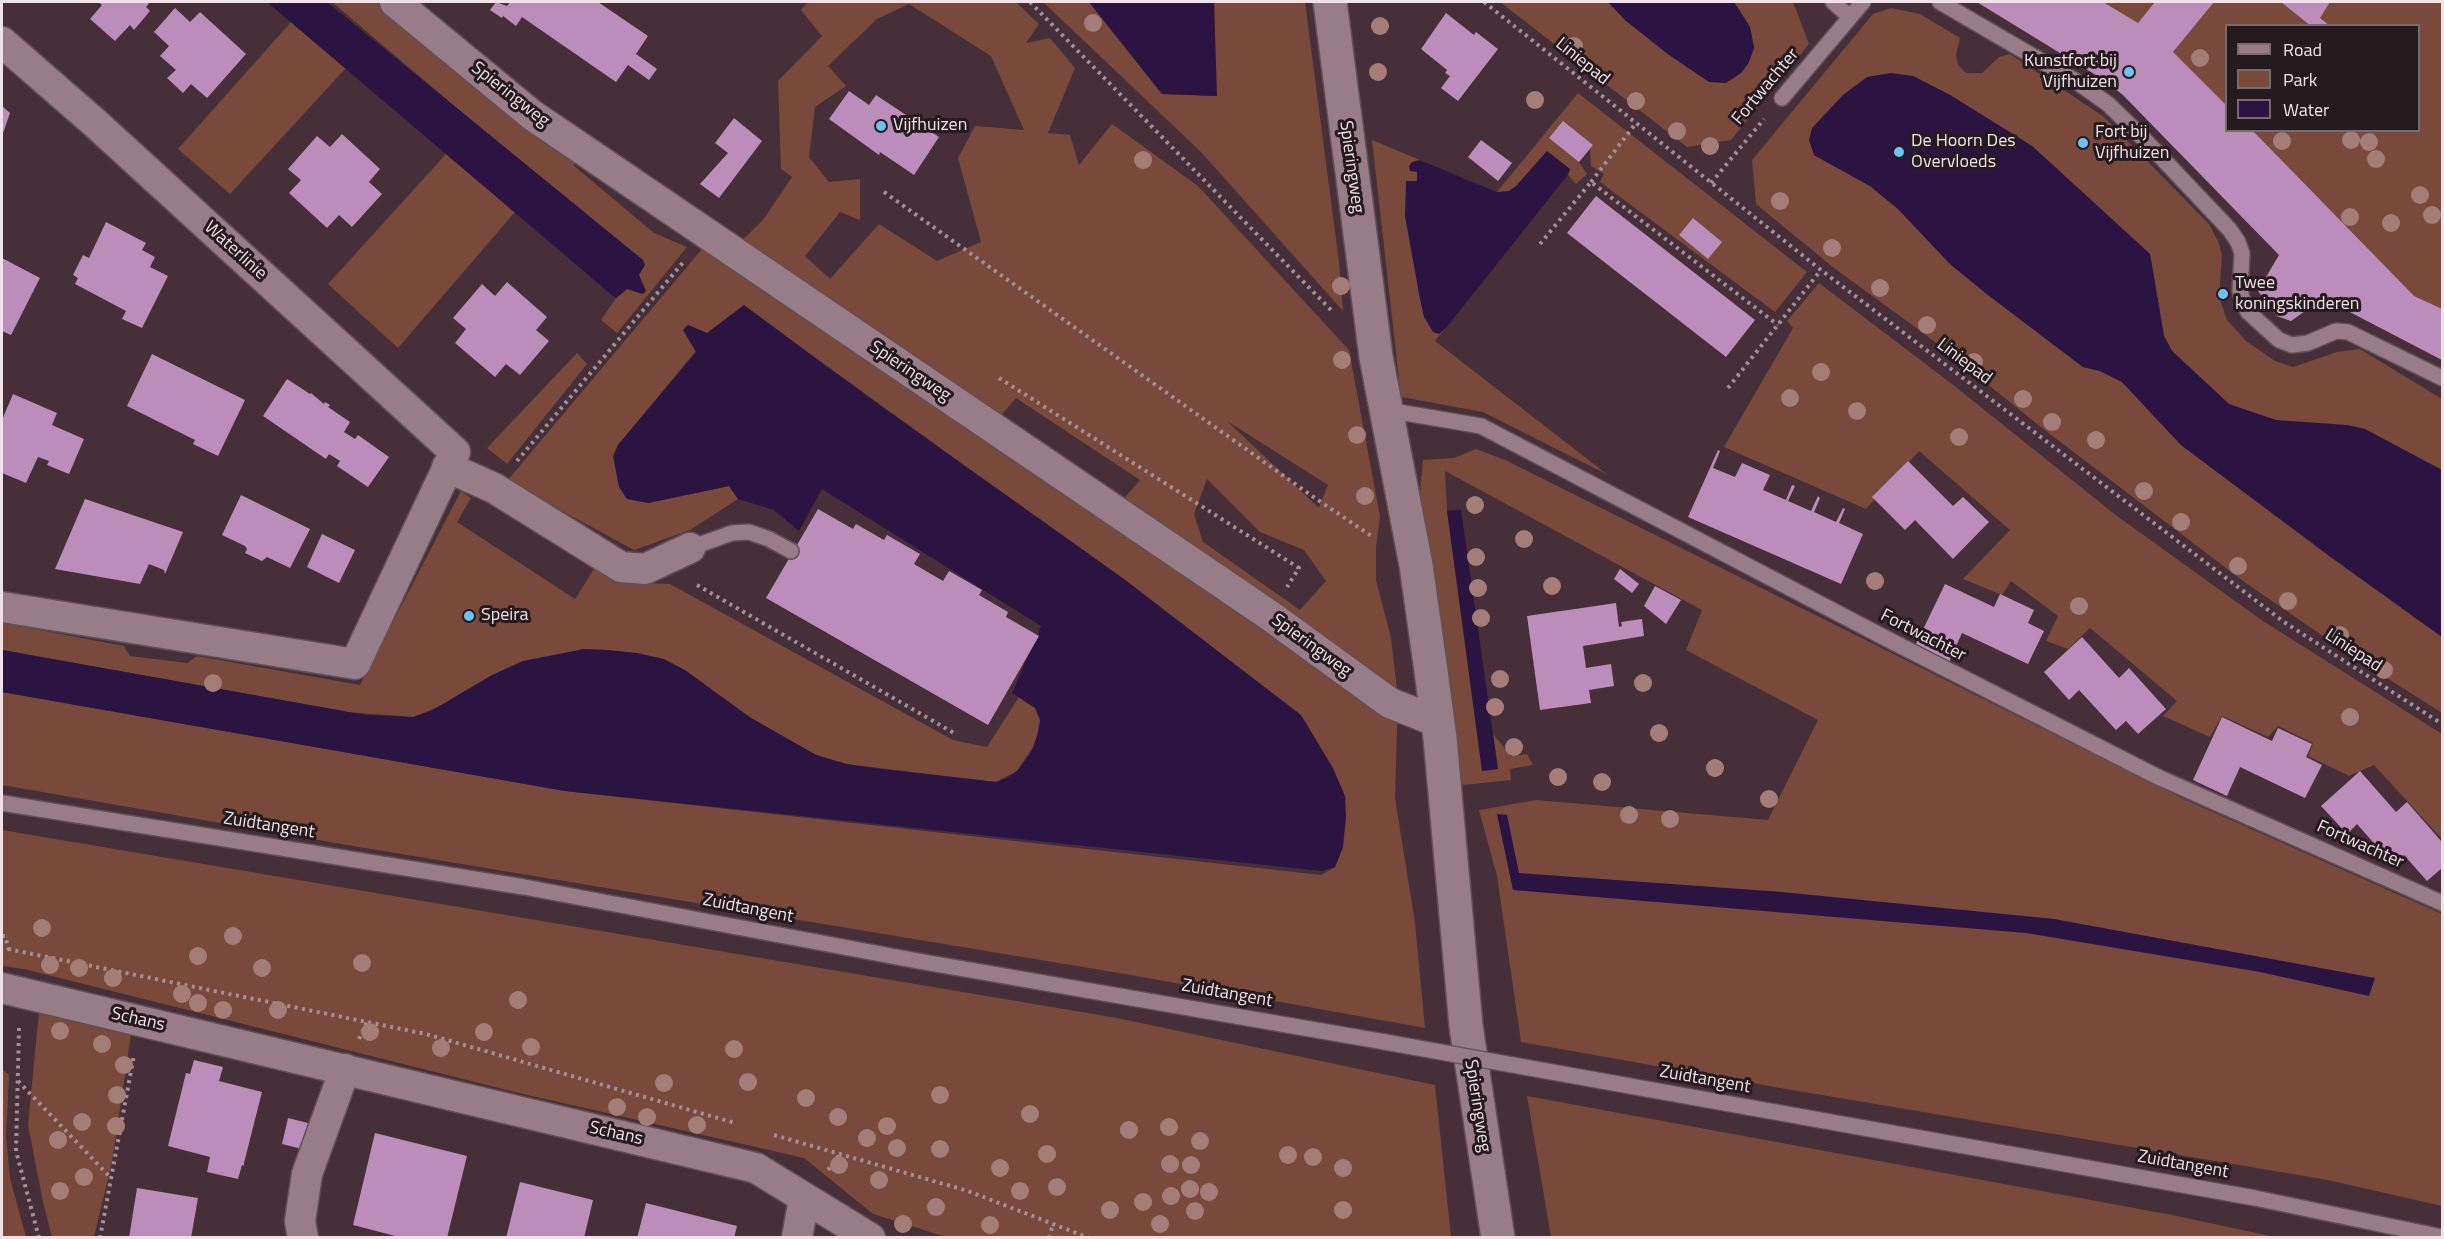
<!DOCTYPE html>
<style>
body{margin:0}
#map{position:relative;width:2444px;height:1239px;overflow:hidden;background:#462f39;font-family:"Titillium Web",sans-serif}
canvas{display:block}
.frame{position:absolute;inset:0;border:3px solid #f1e2e8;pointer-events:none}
.legend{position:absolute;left:2225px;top:24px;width:195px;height:108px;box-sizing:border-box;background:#251b1f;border:2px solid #776b6f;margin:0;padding:8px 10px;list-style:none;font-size:18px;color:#f1e2e8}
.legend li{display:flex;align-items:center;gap:12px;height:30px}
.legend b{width:30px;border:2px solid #776b6f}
</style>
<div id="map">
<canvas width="2444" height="1239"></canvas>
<div class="frame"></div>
<ul class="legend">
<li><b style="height:8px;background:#987d89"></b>Road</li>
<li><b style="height:16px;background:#79493b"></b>Park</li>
<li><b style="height:16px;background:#2b1441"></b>Water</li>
</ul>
</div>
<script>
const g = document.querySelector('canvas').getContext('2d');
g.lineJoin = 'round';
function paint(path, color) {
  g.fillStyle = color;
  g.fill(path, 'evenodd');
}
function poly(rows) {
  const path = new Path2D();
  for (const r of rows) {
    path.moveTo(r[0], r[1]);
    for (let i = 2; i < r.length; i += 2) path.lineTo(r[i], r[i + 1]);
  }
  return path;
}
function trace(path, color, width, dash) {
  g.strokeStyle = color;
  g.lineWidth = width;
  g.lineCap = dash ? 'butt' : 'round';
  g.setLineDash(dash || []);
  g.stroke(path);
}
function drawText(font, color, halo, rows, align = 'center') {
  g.font = font + ' "Titillium Web",sans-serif';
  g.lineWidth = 6;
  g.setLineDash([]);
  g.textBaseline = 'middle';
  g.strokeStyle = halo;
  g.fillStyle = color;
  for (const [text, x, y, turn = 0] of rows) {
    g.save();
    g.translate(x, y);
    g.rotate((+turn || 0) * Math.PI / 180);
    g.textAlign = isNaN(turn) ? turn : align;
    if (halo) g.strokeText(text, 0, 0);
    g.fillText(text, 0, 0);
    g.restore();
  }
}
paint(poly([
 [332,2,382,2,579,161,573,165,654,233,687,247,617,333,601,320,616,298,627,289,643,294,472,121],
 [808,2,1016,2,1039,24,1026,43,1050,38,1075,68,1048,133,1070,135,1079,165,1112,124,1198,186,1349,350,1380,517,1376,547,1376,580,1391,638,1398,697,1395,798,1415,923,1425,1028,1125,974,347,845,2,785,2,692,565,791,1321,875,1335,867,1343,847,936,445,827,366,706,333,688,325,683,330,696,351,618,445,648,503,729,486,738,499,690,530,634,550,507,481,707,243,723,259,763,220,792,177,781,169,778,81,822,36,801,10],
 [909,4,991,56,1024,130,975,126,958,158,981,242,937,261,879,224,830,279,805,256,840,212,860,220,860,179,829,182,809,157,815,107,846,86,828,66,877,19],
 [1016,398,1140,480,1109,516,985,434],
 [1227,421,1328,485,1319,507,1318,507],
 [1207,479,1260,532,1304,550,1326,581,1300,610,1203,542,1194,514],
 [1043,2,1089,2,1162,94,1216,96,1214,2,1305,2,1339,262,1343,311,1201,152],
 [1500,2,1608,2,1626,21,1748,64,1754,48,1750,27,1734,2,1793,2,1809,44,1731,140,1687,147],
 [1976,2,2442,2,2442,360,2323,298,2291,321,2277,316,2258,291,2279,255,2123,95,2104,80],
 [2226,26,2418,26,2418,130,2226,130],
 [1891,8,1920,14,1960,38,1956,55,1958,65,1966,73,1982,73,1999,57,2010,54,2104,117,2209,224,2218,241,2222,255,2219,296,2227,320,2246,341,2275,361,2293,367,2337,352,2360,349,2442,399,2442,470,2409,453,2256,415,2229,404,2172,351,2164,336,2150,254,2032,146,1950,95,1913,76,1814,155,1870,186,1898,209,1950,264,1988,295,2083,367,2100,371,2122,382,2181,445,2328,555,2442,637,2442,713,2349,654,2243,581,2046,431,1926,335,1834,268,1756,204,1752,160,1873,14],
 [291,22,346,68,230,194,178,149],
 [1578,93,1807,272,1775,312,1600,182,1604,174,1591,166,1590,149,1579,162,1587,174,1576,184,1568,175,1435,341,1608,475,1483,412,1401,397,1372,140,1497,192],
 [446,154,515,212,398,348,328,284],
 [1819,283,1952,384,2117,516,2263,621,2442,734,2442,839,2374,765,2349,776,2308,756,2313,743,2278,726,2268,737,2222,716,2210,737,2163,716,2177,701,2090,628,2068,649,2046,641,2058,616,2011,581,2002,595,1963,579,2010,530,1919,451,1866,509,1724,447,1793,328,1787,321],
 [577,353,587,364,507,464,487,448],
 [1476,449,1505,460,2186,800,2442,914,2442,1206,2328,1180,1786,1089,1521,1042,1497,876,1479,810,1536,800,1768,820,1818,720,1686,650,1702,610,1445,471,1447,511,1498,769,1493,734,1511,756,1527,754,1533,765,1510,769,1511,780,1463,785,1455,765,1417,527,1423,460,1454,458],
 [461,491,471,498,457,522,575,599,594,569,620,582,670,584,953,740,987,747,1019,697,1035,708,1041,720,1034,746,1017,771,996,782,846,764,816,755,751,718,582,649,413,717,347,712,2,650,2,623,124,646,130,656,187,663,197,656,360,685],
 [2,830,1117,1018,1435,1085,1451,1237,946,1237,873,1214,804,1158,519,1093,24,969,2,966],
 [39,1012,132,1028,112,1162,94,1237,52,1237,43,1202,28,1125],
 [2,1069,9,1075,6,1137,10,1178,26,1237,2,1237],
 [1527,1096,2172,1215,2275,1237,1551,1237]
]), '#79493b');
paint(poly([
 [267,2,327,2,643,260,645,265,639,275,646,291,643,294,627,289,616,298,613,296],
 [1089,2,1214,2,1217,96,1162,94],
 [1608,2,1734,2,1750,27,1754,48,1748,64,1741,73,1726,83,1709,82,1669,55,1626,21],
 [1891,73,1913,76,1950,95,2032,146,2150,254,2164,336,2172,351,2229,404,2276,420,2347,425,2365,429,2442,470,2442,637,2328,555,2181,445,2122,382,2100,371,2083,367,1988,295,1950,264,1898,209,1870,186,1814,155,1809,140,1812,128,1843,95,1867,77],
 [1547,151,1570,169,1568,175,1446,328,1439,334,1433,332,1424,317,1420,299,1405,216,1406,181,1417,181,1417,172,1410,171,1409,166,1412,162,1420,160,1497,192,1509,191,1516,186],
 [744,305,867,396,1124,579,1301,715,1333,768,1345,796,1346,817,1343,847,1335,867,1322,871,565,791,2,692,2,650,366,715,413,717,431,711,492,675,523,661,584,649,608,650,637,653,664,659,685,670,751,718,816,755,846,764,881,769,996,782,1007,778,1017,771,1024,762,1032,750,1038,734,1040,720,1035,708,1012,693,1041,626,822,489,799,531,774,510,738,499,729,486,648,503,627,499,619,487,613,456,618,445,696,352,683,330,688,325,707,333],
 [1461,510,1498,769,1482,771,1447,511],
 [1497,814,1507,815,1519,873,1782,892,2054,919,2375,978,2369,996,2260,972,2026,933,1513,890]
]), '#2b1441');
paint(poly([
 [98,2,150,2,146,7,150,11,134,30,130,25,115,41,90,19,102,5],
 [496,2,507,6,510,2,598,2,648,36,636,54,657,69,649,80,628,65,616,82,522,17,516,26,503,16,502,18,490,10],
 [1977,2,2103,2,2138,23,2155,2,2214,2,2173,52,2226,105,2226,130,2252,130,2414,296,2442,309,2442,360,2323,298,2291,321,2277,316,2258,291,2279,255,2123,95,2104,80],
 [2281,2,2330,2,2320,18,2330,26,2311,26],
 [175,8,190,22,200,12,246,54,207,98,191,84,183,93,167,78,176,70,160,56,169,46,154,32],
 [1446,13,1474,35,1476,32,1498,49,1458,101,1441,88,1450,76,1445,73,1447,70,1421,49],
 [849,91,869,105,876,95,939,137,914,175,880,152,879,155,829,119],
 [2,106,10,113,2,136],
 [734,118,762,141,719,198,700,184,728,153,715,143],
 [1563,121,1593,145,1579,162,1549,138],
 [342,134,380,169,369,182,382,194,352,227,339,215,327,228,289,193,301,180,288,169,317,136,330,147],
 [1481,140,1512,163,1498,181,1468,157],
 [1596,196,1755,320,1726,357,1567,233],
 [1693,218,1722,242,1708,259,1679,235],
 [106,222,146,243,142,250,155,257,150,267,168,276,142,328,122,319,126,311,75,284,78,278,73,275,83,255,89,258],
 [2,258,40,278,11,335,2,331],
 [507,282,547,317,536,330,549,341,520,375,506,364,495,377,455,343,466,329,453,318,482,284,495,296],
 [152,354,245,400,218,456,193,444,195,440,127,406],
 [287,379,310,394,311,393,324,404,325,402,330,405,328,407,350,422,344,432,355,439,358,435,389,457,368,487,337,466,340,461,329,454,326,459,263,416],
 [13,394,57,413,52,425,84,439,69,474,47,465,49,461,38,457,26,483,2,473,2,420],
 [1718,450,1720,451,1713,468,1735,477,1742,463,1770,475,1763,490,1786,500,1792,485,1795,486,1788,501,1811,511,1818,496,1820,498,1814,512,1836,522,1843,508,1845,509,1839,523,1863,534,1841,584,1688,517],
 [1908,461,1953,506,1963,497,1989,522,1953,559,1915,520,1905,530,1872,497],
 [241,495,310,529,290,568,267,557,262,561,245,553,247,549,245,546,222,535],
 [85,499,183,532,165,574,164,570,149,564,140,584,55,569],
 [818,509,853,529,856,524,884,540,887,535,920,554,914,564,943,581,949,571,982,590,979,595,1008,612,1006,617,1039,636,988,725,766,598],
 [322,534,355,550,339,583,307,567],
 [1620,569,1639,584,1632,593,1614,579],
 [1945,584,1994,607,2000,594,2034,610,2028,623,2044,631,2028,664,1962,633,1949,662,1915,646],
 [1655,586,1681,600,1666,624,1644,606],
 [1616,603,1619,627,1622,626,1621,622,1642,619,1644,636,1583,646,1586,668,1611,664,1614,686,1589,690,1591,703,1540,710,1527,616],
 [2082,637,2119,678,2129,668,2166,709,2138,734,2126,721,2116,730,2079,690,2069,700,2044,672],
 [2222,717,2272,741,2278,728,2312,744,2306,757,2322,765,2305,798,2240,767,2227,796,2193,780],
 [2360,771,2396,812,2407,802,2442,842,2442,868,2427,881,2404,855,2393,865,2357,824,2347,834,2321,806],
 [194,1060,223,1067,219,1081,262,1092,244,1163,244,1166,242,1165,238,1179,207,1172,210,1157,168,1146,186,1073,190,1074],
 [288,1118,308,1123,302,1149,282,1144],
 [375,1133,467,1156,447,1238,403,1238,353,1225],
 [520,1182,593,1200,584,1238,506,1238],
 [137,1188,198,1198,191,1238,129,1238],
 [646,1203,737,1226,734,1238,637,1238]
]), '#bc8dba');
const service = poly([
 [1833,2,1850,17],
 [1940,2,2074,80,2108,104,2141,136,2230,230,2238,242,2242,253,2240,291,2243,301,2248,312,2279,340,2292,345,2308,343,2336,331,2348,332,2442,378],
 [1782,98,1863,2],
 [1387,410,1481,426,1891,641,2158,777,2442,903],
 [690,548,732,533,749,532,769,539,791,551],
 [2,803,524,887,918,961,1385,1042],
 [1602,1081,2255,1198,2442,1237]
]);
const minor = poly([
 [395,2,532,115,1269,615,1390,703,1438,722],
 [2,42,95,123,455,452,355,664,2,607],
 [447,467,494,488,621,567,645,569,690,548],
 [2,988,756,1168,870,1238],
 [303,1238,300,1221,307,1174,345,1069],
 [797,1238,804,1198]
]);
const tertiary = poly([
 [1330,2,1376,357,1416,565,1431,671,1440,738,1466,1026,1498,1238]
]);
trace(service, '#624f58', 18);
trace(minor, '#624f58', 33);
trace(tertiary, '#624f58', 36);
trace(poly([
 [1030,2,1332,311],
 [1484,2,1821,270,2284,622,2442,724],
 [1591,182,1636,123],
 [1711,183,1764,119],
 [884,192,1312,496,1373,537],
 [1540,244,1591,182,1778,325],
 [999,378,1299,568,1287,587],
 [1728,388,1821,270],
 [517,461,685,260],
 [697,585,954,733],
 [2,936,5,936,9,950],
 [8,949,426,1034,735,1123],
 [19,1028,16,1151,39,1238],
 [359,1039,367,1022],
 [18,1081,111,1178],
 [774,1135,968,1191,1089,1238],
 [828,1170,840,1154],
 [100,1238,134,1055],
 [1049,1238,1053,1224]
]), '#a39098', 4, [3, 4.5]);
trace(service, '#987d89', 15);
trace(minor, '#987d89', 30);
trace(tertiary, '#987d89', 33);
const serviceBridge = poly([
 [1385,1042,1602,1081]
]);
trace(serviceBridge, '#624f58', 18, []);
trace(serviceBridge, '#987d89', 15);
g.fillStyle = '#a57d78';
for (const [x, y] of [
 [1093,23],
 [1380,26],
 [1574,46],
 [2200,58],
 [1378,72],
 [1535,100],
 [1636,101],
 [1677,131],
 [2351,140],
 [2282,141],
 [2369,142],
 [1710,146],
 [2376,159],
 [1143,160],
 [2420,195],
 [1780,201],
 [2432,215],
 [2350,217],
 [2391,223],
 [1832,248],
 [1341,286],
 [1880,288],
 [1927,325],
 [1342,360],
 [1974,362],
 [1821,372],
 [1790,398],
 [2023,399],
 [1857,411],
 [2052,422],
 [1357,435],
 [1959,437],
 [2096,440],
 [2144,491],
 [1365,496],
 [1475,505],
 [2181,522],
 [1524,539],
 [1476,557],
 [2238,566],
 [1875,581],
 [1552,586],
 [1478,588],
 [2288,601],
 [2079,606],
 [1481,618],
 [2340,635],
 [2384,670],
 [1500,679],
 [213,683],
 [1643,683],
 [1495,707],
 [2350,717],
 [1659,733],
 [1514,747],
 [1715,768],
 [1558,777],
 [1602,782],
 [1769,799],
 [1629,815],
 [1670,819],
 [42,928],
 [233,936],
 [198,956],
 [362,963],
 [50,965],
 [79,968],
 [262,968],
 [113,978],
 [182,994],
 [518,1000],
 [198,1003],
 [223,1010],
 [278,1010],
 [60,1031],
 [370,1032],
 [484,1032],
 [102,1044],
 [531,1047],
 [441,1048],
 [734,1049],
 [124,1065],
 [748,1082],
 [664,1083],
 [117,1095],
 [940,1095],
 [806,1098],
 [617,1107],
 [1030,1114],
 [647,1117],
 [838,1117],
 [82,1122],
 [697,1125],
 [116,1126],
 [887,1126],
 [1169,1127],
 [1129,1130],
 [867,1138],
 [58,1140],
 [1200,1141],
 [897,1148],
 [940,1149],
 [1047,1154],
 [1288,1155],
 [1313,1157],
 [1170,1164],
 [839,1165],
 [1191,1165],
 [1000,1168],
 [1343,1168],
 [84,1177],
 [879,1180],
 [1057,1187],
 [1190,1189],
 [60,1191],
 [1020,1191],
 [1209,1192],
 [1171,1196],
 [1143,1202],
 [936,1207],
 [1110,1210],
 [1343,1210],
 [1195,1211],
 [903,1224],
 [1160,1224],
 [990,1225]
]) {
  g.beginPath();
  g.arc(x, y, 9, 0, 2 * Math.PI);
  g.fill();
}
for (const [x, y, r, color] of [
 [2129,72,6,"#6cc3f2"],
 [881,126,6,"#6cc3f2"],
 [2083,143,6,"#6cc3f2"],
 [1899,152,6,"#6cc3f2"],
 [2223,294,6,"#6cc3f2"],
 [469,616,6,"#6cc3f2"]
]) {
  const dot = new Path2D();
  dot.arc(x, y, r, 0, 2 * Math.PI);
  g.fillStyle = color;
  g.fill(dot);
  trace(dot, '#251b1f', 2);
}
drawText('18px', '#f1e2e8', '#251b1f', [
 ["Liniepad",1582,62,39],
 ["Fortwachter",1766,87,-50],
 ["Spieringweg",510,95,38],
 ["Spieringweg",1351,167,82],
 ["Waterlinie",235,251,42],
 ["Liniepad",1964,362,37],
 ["Spieringweg",910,372,34],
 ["Fortwachter",1923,636,27],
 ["Spieringweg",1311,646,36],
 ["Liniepad",2353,651,33],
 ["Zuidtangent",269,826,9],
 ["Fortwachter",2360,845,24],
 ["Zuidtangent",748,909,11],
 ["Zuidtangent",1227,994,10],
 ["Schans",138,1020,13],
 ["Zuidtangent",1705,1080,10],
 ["Spieringweg",1477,1106,81],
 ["Schans",616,1134,13],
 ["Zuidtangent",2183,1165,10]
]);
drawText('18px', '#f1e2e8', '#251b1f', [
 ["Kunstfort bij",2117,62,"right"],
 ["Vijfhuizen",2117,83,"right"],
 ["Vijfhuizen",893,126],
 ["Fort bij",2095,133],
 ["Vijfhuizen",2095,154],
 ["De Hoorn Des",1911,142],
 ["Overvloeds",1911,163],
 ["Twee",2235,284],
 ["koningskinderen",2235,305],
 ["Speira",481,616]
], 'left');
</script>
